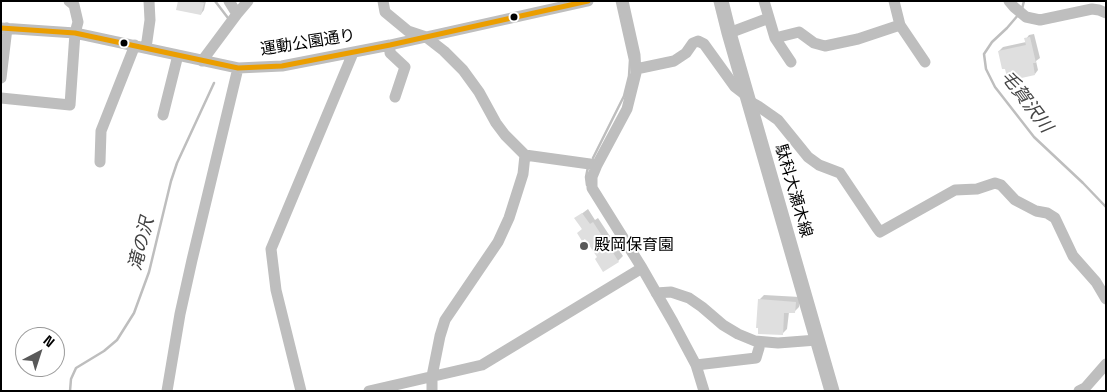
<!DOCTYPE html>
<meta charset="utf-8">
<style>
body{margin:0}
#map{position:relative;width:1107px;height:392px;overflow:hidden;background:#fff;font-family:"Space Grotesk",sans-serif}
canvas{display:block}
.frame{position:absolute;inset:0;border:2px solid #000;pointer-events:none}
.north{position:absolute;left:15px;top:327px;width:50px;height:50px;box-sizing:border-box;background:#fff;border:1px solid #999;border-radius:50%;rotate:40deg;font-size:14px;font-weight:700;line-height:20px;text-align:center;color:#000}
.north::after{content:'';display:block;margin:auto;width:18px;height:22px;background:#595959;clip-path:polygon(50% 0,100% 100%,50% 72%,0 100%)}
</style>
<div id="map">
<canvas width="1107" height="392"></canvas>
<div class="frame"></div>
<div class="north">N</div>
</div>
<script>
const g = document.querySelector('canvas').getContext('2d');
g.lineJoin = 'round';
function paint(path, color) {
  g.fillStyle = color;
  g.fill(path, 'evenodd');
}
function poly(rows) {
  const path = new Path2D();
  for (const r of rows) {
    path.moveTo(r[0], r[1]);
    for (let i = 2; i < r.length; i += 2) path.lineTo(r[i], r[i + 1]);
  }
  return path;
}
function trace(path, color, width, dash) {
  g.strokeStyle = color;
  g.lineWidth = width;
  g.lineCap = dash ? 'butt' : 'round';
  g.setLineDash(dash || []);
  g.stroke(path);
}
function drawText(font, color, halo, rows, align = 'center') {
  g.font = font + ' "Space Grotesk","Noto Sans JP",sans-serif';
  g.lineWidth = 4;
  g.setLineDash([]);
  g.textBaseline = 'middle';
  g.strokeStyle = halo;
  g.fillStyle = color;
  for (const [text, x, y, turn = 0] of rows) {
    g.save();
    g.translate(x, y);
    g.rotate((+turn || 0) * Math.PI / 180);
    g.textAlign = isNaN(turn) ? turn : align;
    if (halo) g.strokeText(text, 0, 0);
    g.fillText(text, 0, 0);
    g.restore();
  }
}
paint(poly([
 [179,1,206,1,204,10,201,14],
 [1034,34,1040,58,1036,61,1038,70,1035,74,999,51,1003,47,1026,42,1026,39,1029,35],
 [588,209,595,220,598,218,623,256,618,261,598,257,576,218],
 [764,295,800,297,799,307,794,312,789,312,787,329,782,334,759,300]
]), '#0003');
trace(poly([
 [215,1,228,18],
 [1022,9,1024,1],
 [1019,14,1007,28,992,42,984,54,986,69,995,87,1034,137,1083,183,1106,207],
 [593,158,624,96,629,76,630,60,617,2],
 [587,185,586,177,588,167],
 [70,391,71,379,76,368,104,351,117,340,134,313,149,272,171,181,177,163,214,83]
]), '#bebebe', 2.5);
paint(poly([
 [178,1,194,1,204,3,201,15,176,10],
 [1030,37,1036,63,1033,63,1035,75,1008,81,1005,69,1002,69,998,51,1026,45,1024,38],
 [582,213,590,224,593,222,619,262,603,272,595,259,597,257,585,239,582,241,577,233,582,229,574,218],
 [758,299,796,302,795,313,784,313,783,335,758,334,758,328,756,328]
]), '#dfdfdf');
trace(poly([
 [229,1,237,14],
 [383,1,385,12,408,31,426,37,444,51,463,70,479,92,496,123,505,135,525,155,597,165],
 [623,1,635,55,636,73,627,109,597,165,592,177,592,188,642,268,673,322,696,365,704,391],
 [764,1,775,38,799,32,814,43,825,46,858,39,900,25,925,62],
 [894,1,900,25],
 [1009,1,1014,7,1026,17,1040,20,1092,9,1099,10,1106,13],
 [1,28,75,33,238,68,282,66,390,45,588,1],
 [729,33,769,18],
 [775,38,791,62],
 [390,45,390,53,405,67,395,97],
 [146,48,150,20,149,1],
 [202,61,237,14,248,1],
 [636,69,674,61,686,53,693,43,698,41,704,44,735,87,748,97],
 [1,78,7,28],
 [1,98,70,105,75,33,78,22,74,5,69,1],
 [749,101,758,106,778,120,808,157,819,165,840,173,877,228,880,232,955,190,977,189,995,183,1001,185,1015,200,1036,211,1047,213,1055,218,1073,256,1096,282,1106,299],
 [163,115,178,55],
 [100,162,101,131,135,45],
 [656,293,671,292,689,298,702,307,723,325,738,334,755,341,778,343,817,340],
 [696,365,756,358,759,348],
 [167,391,180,314,192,260,238,68],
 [301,391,276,290,271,249,353,53],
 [369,391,482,365,642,268],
 [432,391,432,376,440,336,445,320,498,242,509,218,523,174,525,155],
 [1079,391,1085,388,1106,364]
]), '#bebebe', 11);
trace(poly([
 [721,1,729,33,832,391]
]), '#bebebe', 15);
trace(poly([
 [1,28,75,33,238,68,282,66,390,45,588,1]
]), '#eb9e00', 5);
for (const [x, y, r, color] of [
 [514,17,4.5,"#000"],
 [124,43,4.5,"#000"],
 [584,246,5,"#595959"]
]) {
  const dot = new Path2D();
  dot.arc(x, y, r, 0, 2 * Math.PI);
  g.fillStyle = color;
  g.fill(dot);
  trace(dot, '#fff', 2);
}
drawText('16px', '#000', '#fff', [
 ["運動公園通り",308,43,-9],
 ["駄科大瀬木線",793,191,74]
]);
drawText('16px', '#000', '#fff', [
 ["殿岡保育園",594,246]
], 'left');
drawText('italic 18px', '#434343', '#fff', [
 ["毛賀沢川",1026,102,53],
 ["滝の沢",142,244,-76]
]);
</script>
